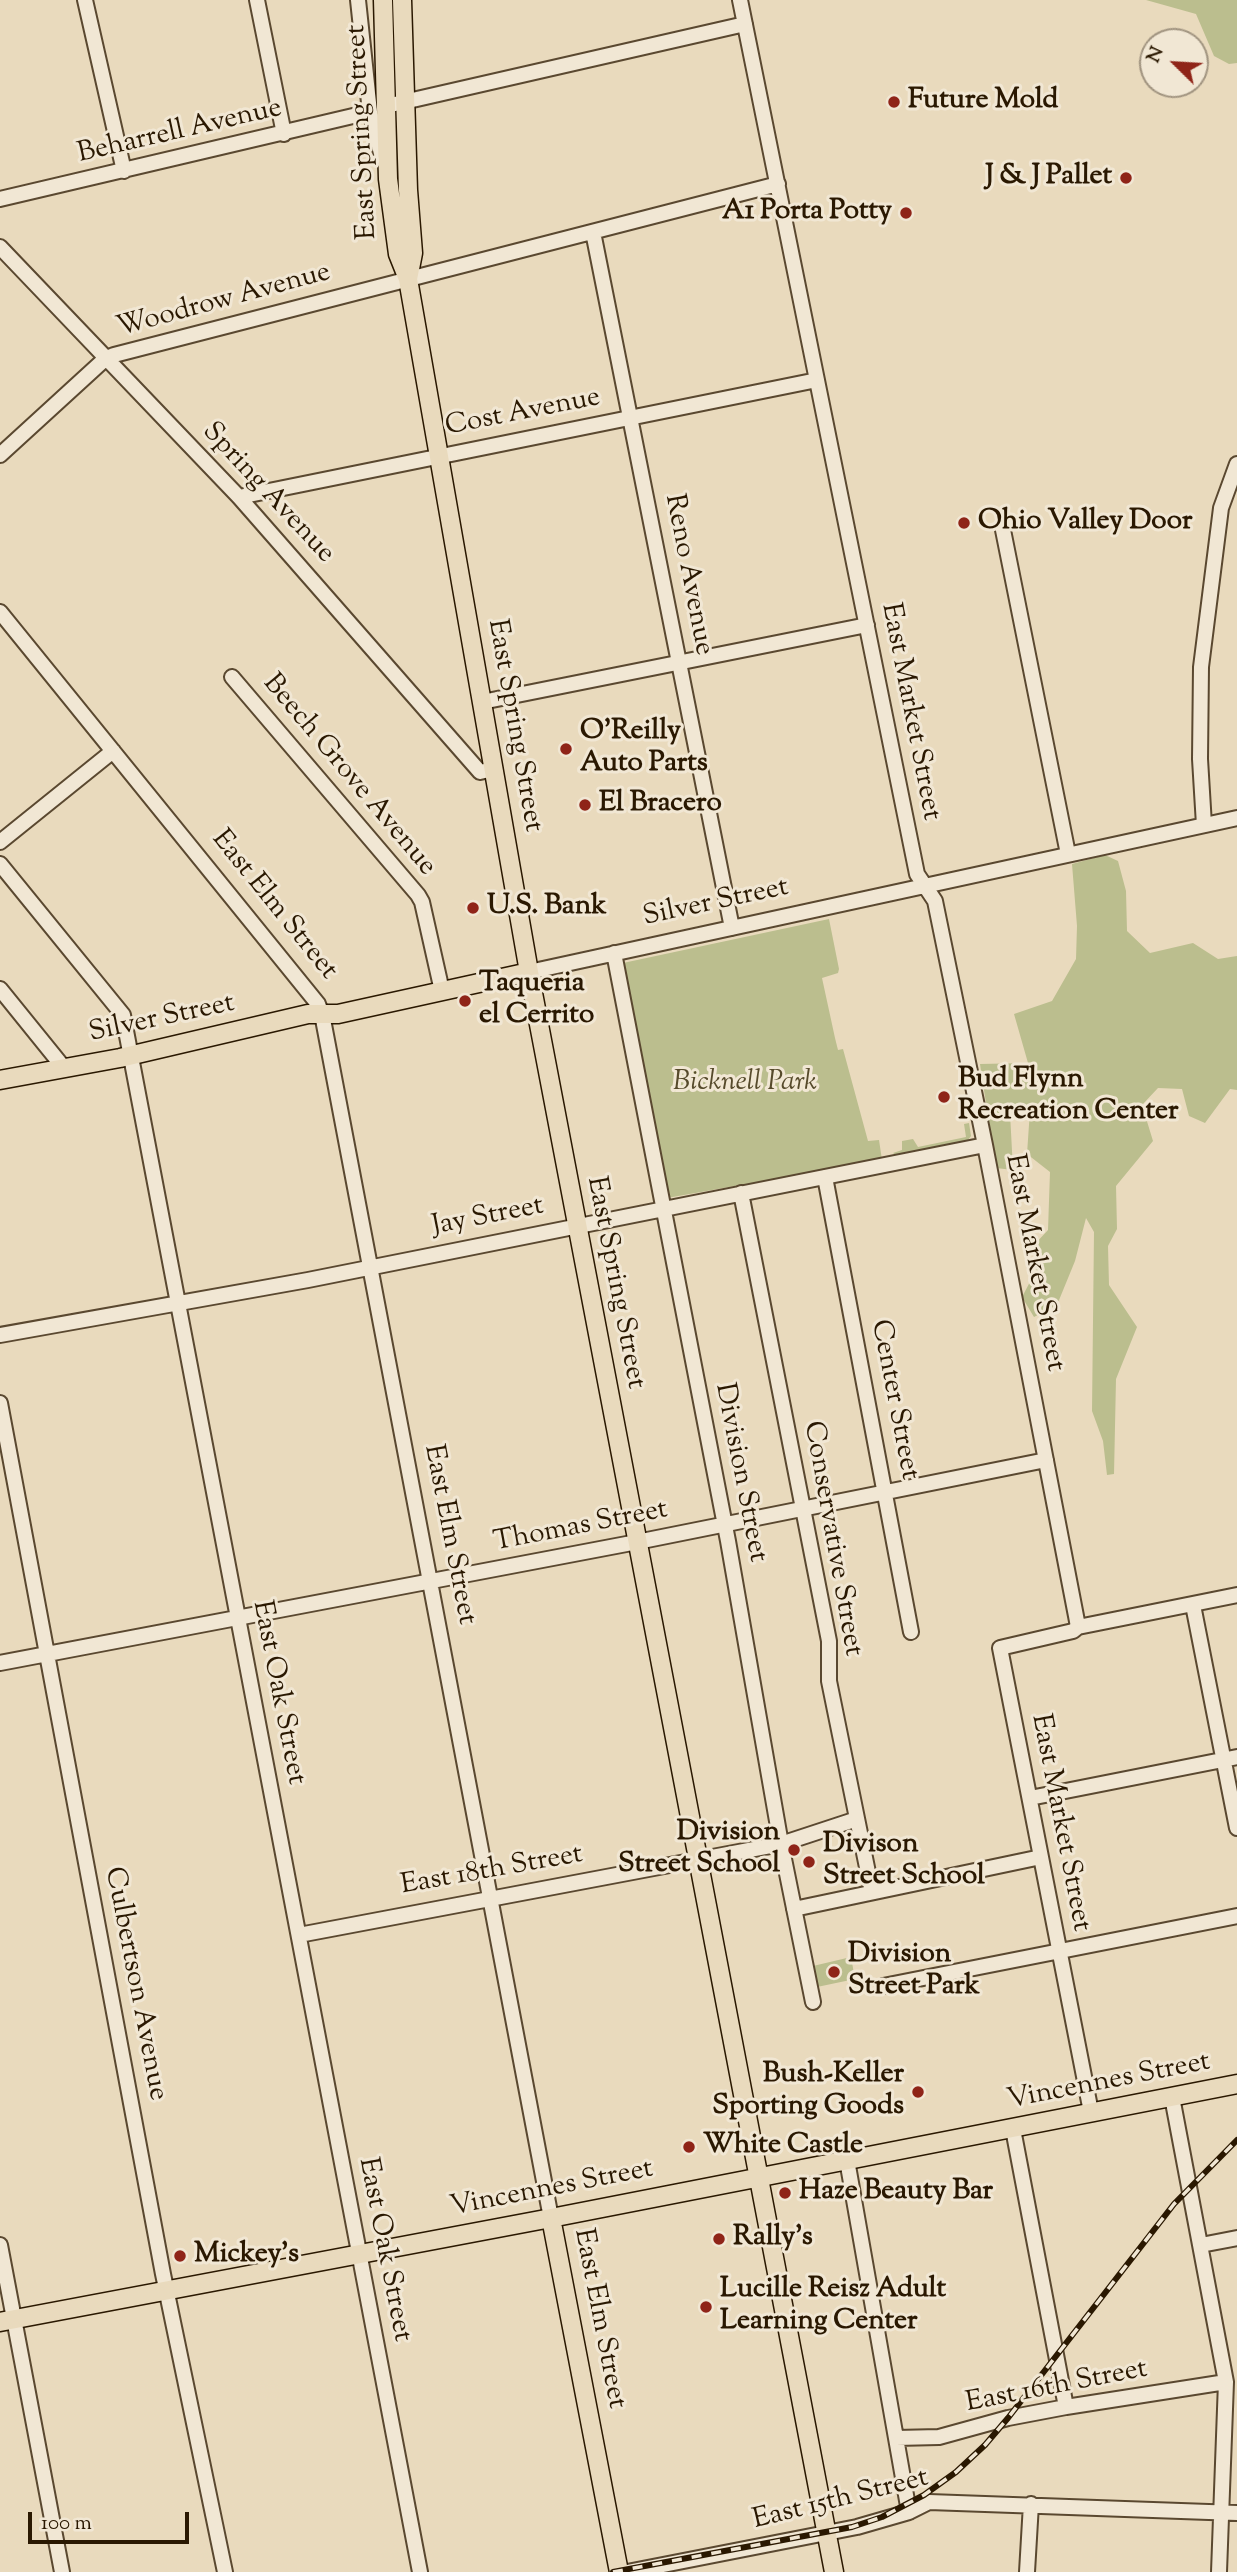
<!DOCTYPE html>
<style>
body{margin:0}
#map{position:relative;width:1237px;height:2572px;overflow:hidden;background:#e9dabd;font-family:"Sorts Mill Goudy",serif}
canvas{display:block}
.north{position:absolute;left:1139px;top:28px;width:70px;height:70px;box-sizing:border-box;background:#f1e7d4;border:2px solid #a19480;border-radius:50%;rotate:294deg;font-size:19px;font-weight:700;line-height:28px;text-align:center;color:#2a1801}
.north::after{content:'';display:block;margin:auto;width:24px;height:32px;background:#8f2418;clip-path:polygon(50% 0,100% 100%,50% 72%,0 100%)}
.scale{position:absolute;left:28px;top:2512px;width:161px;height:32px;box-sizing:border-box;border:4px solid #2a1801;border-top:0;padding-left:9px;font-size:21px;line-height:24px;white-space:nowrap;color:#2a1801;-webkit-text-stroke:5px #f1e7d4;paint-order:stroke}
</style>
<div id="map">
<canvas width="1237" height="2572"></canvas>
<div class="north">N</div>
<div class="scale">100 m</div>
</div>
<script>
const g = document.querySelector('canvas').getContext('2d');
g.lineJoin = 'round';
function paint(path, color) {
  g.fillStyle = color;
  g.fill(path, 'evenodd');
}
function poly(rows) {
  const path = new Path2D();
  for (const r of rows) {
    path.moveTo(r[0], r[1]);
    for (let i = 2; i < r.length; i += 2) path.lineTo(r[i], r[i + 1]);
  }
  return path;
}
function trace(path, color, width, dash) {
  g.strokeStyle = color;
  g.lineWidth = width;
  g.lineCap = dash ? 'butt' : 'round';
  g.setLineDash(dash || []);
  g.stroke(path);
}
function drawText(font, color, halo, rows, align = 'center') {
  g.font = font + ' "Sorts Mill Goudy",serif';
  g.lineWidth = 6;
  g.setLineDash([]);
  g.textBaseline = 'middle';
  g.strokeStyle = halo;
  g.fillStyle = color;
  for (const [text, x, y, turn = 0] of rows) {
    g.save();
    g.translate(x, y);
    g.rotate((+turn || 0) * Math.PI / 180);
    g.textAlign = isNaN(turn) ? turn : align;
    if (halo) g.strokeText(text, 0, 0);
    g.fillText(text, 0, 0);
    g.restore();
  }
}
paint(poly([
 [1146,0,1237,0,1237,63,1229,64,1214,56,1196,14],
 [1105,855,1118,861,1126,891,1127,931,1150,953,1193,943,1218,959,1237,956,1237,1090,1230,1089,1205,1123,1189,1116,1182,1089,1158,1088,1142,1105,1153,1141,1116,1186,1117,1229,1108,1246,1109,1285,1137,1327,1116,1379,1114,1474,1107,1475,1103,1441,1092,1411,1094,1232,1086,1218,1075,1261,1057,1305,1034,1317,1022,1297,1039,1265,1034,1245,1048,1230,1050,1172,1027,1154,1030,1110,1010,1113,1013,1170,996,1168,980,1064,1028,1063,1014,1014,1052,1001,1076,959,1077,926,1072,864],
 [829,919,839,969,838,973,822,978,835,1038,838,1050,843,1049,868,1141,879,1140,882,1160,667,1198,623,963],
 [969,1123,971,1136,966,1143,898,1157,893,1153,902,1150,902,1141,913,1139,918,1147,966,1137,964,1124],
 [851,1957,855,1979,817,1987,813,1966]
]), '#bbbe8e');
const minor = poly([
 [85,0,124,171],
 [257,0,284,134],
 [358,0,370,112,382,157],
 [740,0,917,874,935,901,985,1145,1076,1616,1078,1627,1073,1631,1000,1648,1091,2112],
 [395,104,745,24],
 [0,199,370,112],
 [593,232,732,928],
 [0,247,239,497,480,772,494,769],
 [0,455,105,359,114,355,778,184],
 [239,497,817,380],
 [1003,530,1068,854],
 [0,612,318,1004,322,1014,551,2218],
 [232,677,418,895,422,902,442,991],
 [482,702,867,625],
 [1204,825,1200,759,1201,667,1221,508,1237,464],
 [0,842,113,751],
 [0,864,123,1015,420,2572],
 [614,953,728,1541,781,1844,813,2002],
 [529,972,1237,818],
 [0,989,64,1068],
 [825,1177,911,1632],
 [741,1193,829,1641,829,1681,872,1892],
 [0,1335,308,1280,985,1145],
 [0,1403,163,2274,225,2572],
 [1193,1605,1237,1828],
 [1078,1627,1237,1595],
 [0,1663,637,1542,1046,1460],
 [1030,1798,1237,1757],
 [794,1909,1041,1857],
 [299,1935,781,1844,857,1819],
 [883,1986,1237,1916],
 [1172,2097,1226,2382,1219,2572],
 [1013,2129,1066,2407],
 [847,2160,909,2512],
 [0,2245,62,2572],
 [1201,2245,1237,2238],
 [896,2438,939,2437,1008,2418,1066,2407,1226,2382],
 [627,2572,857,2527,909,2512,929,2502,1237,2513],
 [1027,2572,1031,2504]
]);
const major = poly([
 [383,0,388,179,398,254,408,279,529,972,834,2572],
 [402,0,408,190,413,253,408,279],
 [0,1080,120,1058,308,1014,338,1014,529,972],
 [551,2218,619,2572],
 [0,2322,551,2218,1237,2084]
]);
trace(minor, '#5a4830', 18);
trace(major, '#2a1801', 21);
trace(minor, '#f1e7d4', 14);
trace(major, '#e9dabd', 18);
const rail = poly([
 [613,2572,852,2527,882,2517,924,2495,956,2472,985,2445,1008,2418,1174,2204,1237,2140]
]);
trace(rail, '#2a1801', 6);
trace(rail, '#f1e7d4', 3.5, [10]);
for (const [x, y, r, color] of [
 [894,102,7,"#8f2418"],
 [1126,178,7,"#8f2418"],
 [906,213,7,"#8f2418"],
 [964,523,7,"#8f2418"],
 [566,749,7,"#8f2418"],
 [585,805,7,"#8f2418"],
 [473,908,7,"#8f2418"],
 [465,1001,7,"#8f2418"],
 [944,1097,7,"#8f2418"],
 [794,1850,7,"#8f2418"],
 [809,1862,7,"#8f2418"],
 [834,1972,7,"#8f2418"],
 [918,2092,7,"#8f2418"],
 [689,2147,7,"#8f2418"],
 [785,2193,7,"#8f2418"],
 [719,2239,7,"#8f2418"],
 [180,2256,7,"#8f2418"],
 [706,2307,7,"#8f2418"]
]) {
  const dot = new Path2D();
  dot.arc(x, y, r, 0, 2 * Math.PI);
  g.fillStyle = color;
  g.fill(dot);
  trace(dot, '#f1e7d4', 2.5);
}
drawText('bold 28px', '#2a1801', '#f1e7d4', [
 ["Future Mold",908,102],
 ["J & J Pallet",1112,178,"right"],
 ["A1 Porta Potty",892,213,"right"],
 ["Ohio Valley Door",978,523],
 ["O'Reilly",580,733],
 ["Auto Parts",580,765],
 ["El Bracero",599,805],
 ["U.S. Bank",487,908],
 ["Taqueria",479,985],
 ["el Cerrito",479,1017],
 ["Bud Flynn",958,1081],
 ["Recreation Center",958,1113],
 ["Division",780,1834,"right"],
 ["Street School",780,1866,"right"],
 ["Divison",823,1846],
 ["Street School",823,1878],
 ["Division",848,1956],
 ["Street Park",848,1988],
 ["Bush-Keller",904,2076,"right"],
 ["Sporting Goods",904,2108,"right"],
 ["White Castle",703,2147],
 ["Haze Beauty Bar",799,2193],
 ["Rally's",733,2239],
 ["Mickey's",194,2256],
 ["Lucille Reisz Adult",720,2291],
 ["Learning Center",720,2323]
], 'left');
drawText('28px', '#2a1801', '#f1e7d4', [
 ["East Spring Street",364,132,-93],
 ["Beharrell Avenue",180,133,-13],
 ["Woodrow Avenue",224,302,-15],
 ["Cost Avenue",523,414,-11],
 ["Spring Avenue",267,494,47],
 ["Reno Avenue",687,575,79],
 ["East Market Street",909,712,79],
 ["East Spring Street",513,726,80],
 ["Beech Grove Avenue",348,776,50],
 ["Silver Street",716,904,-12],
 ["East Elm Street",273,906,51],
 ["Silver Street",162,1020,-12],
 ["Jay Street",488,1218,-11],
 ["East Market Street",1033,1263,79],
 ["East Spring Street",614,1283,79],
 ["Center Street",893,1400,79],
 ["Division Street",739,1473,79],
 ["Thomas Street",581,1528,-11],
 ["East Elm Street",448,1535,79],
 ["Conservative Street",831,1539,80],
 ["East Oak Street",277,1693,79],
 ["East Market Street",1059,1823,79],
 ["East 18th Street",492,1872,-10],
 ["Culbertson Avenue",134,1984,79],
 ["Vincennes Street",1109,2083,-11],
 ["Vincennes Street",552,2190,-11],
 ["East Oak Street",383,2250,79],
 ["East Elm Street",598,2319,79],
 ["East 16th Street",1057,2388,-11],
 ["East 15th Street",841,2501,-14]
]);
drawText('italic 28px', '#564a2b', '#f1e7d4', [
 ["Bicknell Park",745,1084]
]);
</script>
